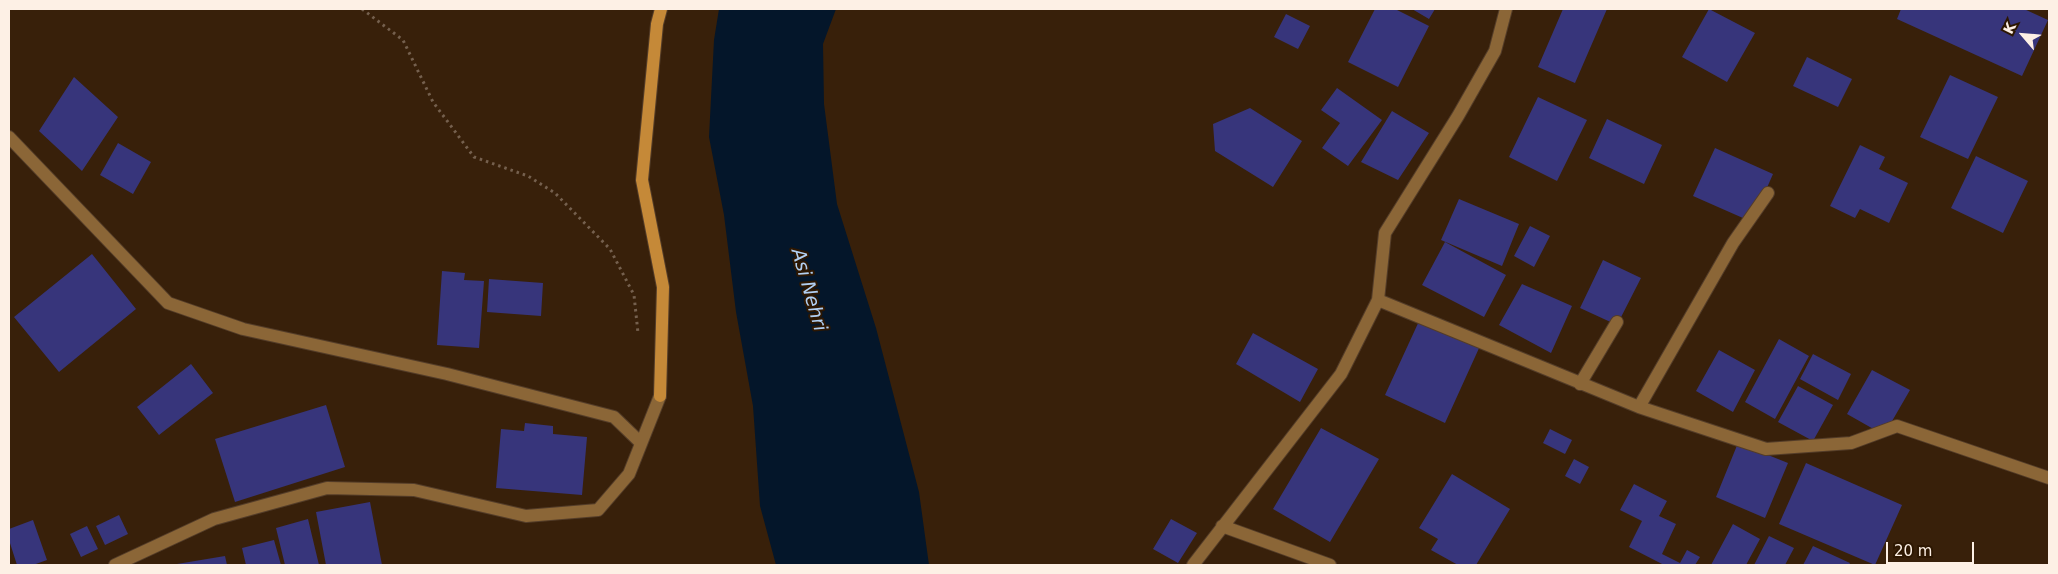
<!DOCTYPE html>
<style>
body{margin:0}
#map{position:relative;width:2058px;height:574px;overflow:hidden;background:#38200a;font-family:"DejaVu Sans",sans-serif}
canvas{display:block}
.frame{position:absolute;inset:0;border:10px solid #fdf0e5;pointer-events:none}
.north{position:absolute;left:1998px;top:10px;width:50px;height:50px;-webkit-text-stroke:4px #2d1702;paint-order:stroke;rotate:297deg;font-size:14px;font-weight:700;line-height:20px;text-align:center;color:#fdf0e5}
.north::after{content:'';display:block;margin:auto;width:18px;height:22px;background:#fdf0e5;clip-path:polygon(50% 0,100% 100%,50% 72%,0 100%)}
.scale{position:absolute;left:1886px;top:542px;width:88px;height:22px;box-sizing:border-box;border:2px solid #fdf0e5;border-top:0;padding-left:6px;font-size:15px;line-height:18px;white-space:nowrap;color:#fdf0e5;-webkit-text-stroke:4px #2d1702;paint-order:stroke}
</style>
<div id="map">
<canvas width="2058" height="574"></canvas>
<div class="frame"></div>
<div class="north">K</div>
<div class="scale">20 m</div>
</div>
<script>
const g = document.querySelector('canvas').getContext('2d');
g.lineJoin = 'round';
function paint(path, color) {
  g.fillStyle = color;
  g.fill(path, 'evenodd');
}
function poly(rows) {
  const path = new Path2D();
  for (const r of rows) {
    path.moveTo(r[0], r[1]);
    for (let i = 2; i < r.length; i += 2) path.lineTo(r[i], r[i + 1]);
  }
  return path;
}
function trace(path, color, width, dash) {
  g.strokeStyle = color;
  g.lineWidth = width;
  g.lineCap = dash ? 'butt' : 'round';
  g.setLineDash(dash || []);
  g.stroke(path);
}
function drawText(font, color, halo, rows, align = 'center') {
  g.font = font + ' "DejaVu Sans",sans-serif';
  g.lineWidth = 4;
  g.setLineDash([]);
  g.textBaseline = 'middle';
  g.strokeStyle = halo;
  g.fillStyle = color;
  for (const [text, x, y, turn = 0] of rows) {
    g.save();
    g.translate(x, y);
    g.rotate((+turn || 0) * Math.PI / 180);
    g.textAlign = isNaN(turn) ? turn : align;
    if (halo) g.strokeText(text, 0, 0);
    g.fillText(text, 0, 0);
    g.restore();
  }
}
paint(poly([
 [719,9,836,9,823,44,824,104,837,204,876,328,919,492,929,565,776,565,760,506,753,406,736,312,724,215,709,137,714,40]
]), '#04162a');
paint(poly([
 [1375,9,1395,9,1429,26,1398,87,1348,62],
 [1412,9,1435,9,1429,19],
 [1563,9,1607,9,1575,83,1538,67],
 [1709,9,1755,33,1727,82,1682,57],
 [1901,9,2024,9,2048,20,2022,76,1897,19],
 [1286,14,1310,26,1298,49,1274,37],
 [1807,57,1852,79,1838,107,1793,86],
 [1950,75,1998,97,1968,159,1920,137],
 [74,77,118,117,82,171,39,131],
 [1337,88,1382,120,1348,166,1322,148,1340,123,1321,110],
 [1538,97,1587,120,1557,181,1509,157],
 [1250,108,1302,141,1273,187,1215,151,1213,124],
 [1392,111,1429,133,1398,180,1361,162],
 [1607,119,1662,145,1644,184,1589,158],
 [118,143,151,162,133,194,100,175],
 [1860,145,1885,157,1879,169,1908,183,1889,223,1860,209,1855,218,1830,206],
 [1715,148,1773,174,1752,222,1693,196],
 [1976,156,2028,181,2003,233,1951,208],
 [1459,199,1519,224,1502,266,1441,240],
 [1530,226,1550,236,1534,267,1514,256],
 [1445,242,1506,275,1484,317,1422,285],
 [92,254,136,309,59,372,14,317],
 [1603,260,1641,278,1617,325,1580,308],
 [442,271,465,273,464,280,484,281,479,348,437,345],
 [489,279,543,283,541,316,487,312],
 [1522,284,1572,306,1551,353,1499,325],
 [1420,319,1480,346,1445,423,1385,395],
 [1253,333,1318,369,1300,402,1236,364],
 [1779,339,1809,356,1775,419,1745,402],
 [1719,350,1755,370,1733,412,1696,391],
 [1813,354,1851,374,1838,400,1800,379],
 [191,364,213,393,159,435,137,407],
 [1872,370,1910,390,1884,435,1847,414],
 [1798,386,1833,405,1813,441,1778,422],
 [326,405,345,467,235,502,215,439],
 [525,423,553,426,553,434,587,437,582,495,496,488,501,429,524,431],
 [1321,428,1379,459,1330,542,1273,509],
 [1550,429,1572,440,1565,454,1543,443],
 [1738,443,1788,463,1765,518,1716,497],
 [1574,459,1589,467,1580,484,1565,476],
 [1806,463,1902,505,1875,565,1779,524],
 [1452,474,1510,509,1476,565,1458,565,1431,550,1438,539,1419,528],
 [1634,484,1667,501,1659,516,1676,524,1662,554,1680,563,1687,550,1700,557,1695,565,1664,565,1629,547,1642,521,1620,510],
 [370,502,382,565,326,565,316,512],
 [119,515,128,534,105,545,96,526],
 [308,519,319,565,285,565,276,528],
 [1171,519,1197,533,1178,563,1153,549],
 [33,520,47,560,33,565,17,565,9,540,9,529],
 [1733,524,1760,539,1746,565,1711,565],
 [87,526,98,549,81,557,70,534],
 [1769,536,1794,548,1785,565,1754,565],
 [274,540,281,565,246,565,242,548],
 [1813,546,1850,563,1849,565,1803,565],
 [225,556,227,565,177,565,177,564]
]), '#37357b');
const street = poly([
 [9,137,168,303,243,329,447,374,614,417,641,443],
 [1378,300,1639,407,1766,449,1851,443,1897,426,2049,478],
 [1580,384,1617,322],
 [1639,407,1733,243,1768,193],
 [1222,526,1330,565],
 [115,565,214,519,327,488,414,490,526,516,598,510,629,474,660,396],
 [1193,565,1341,374,1378,300,1385,233,1458,116,1495,51,1506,9]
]);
const secondary = poly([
 [660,396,663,287,642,180,657,24,661,9]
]);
trace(street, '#543d29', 14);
trace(secondary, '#543d29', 14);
trace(poly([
 [362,9,403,40,433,102,474,157,528,176,555,193,610,249,634,295,638,333]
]), '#75604e', 3, [2.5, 4]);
trace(street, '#8b6637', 12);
trace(secondary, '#c58938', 12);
drawText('italic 19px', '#b1cff2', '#2d1702', [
 ["Asi Nehri",808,290,74]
]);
</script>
